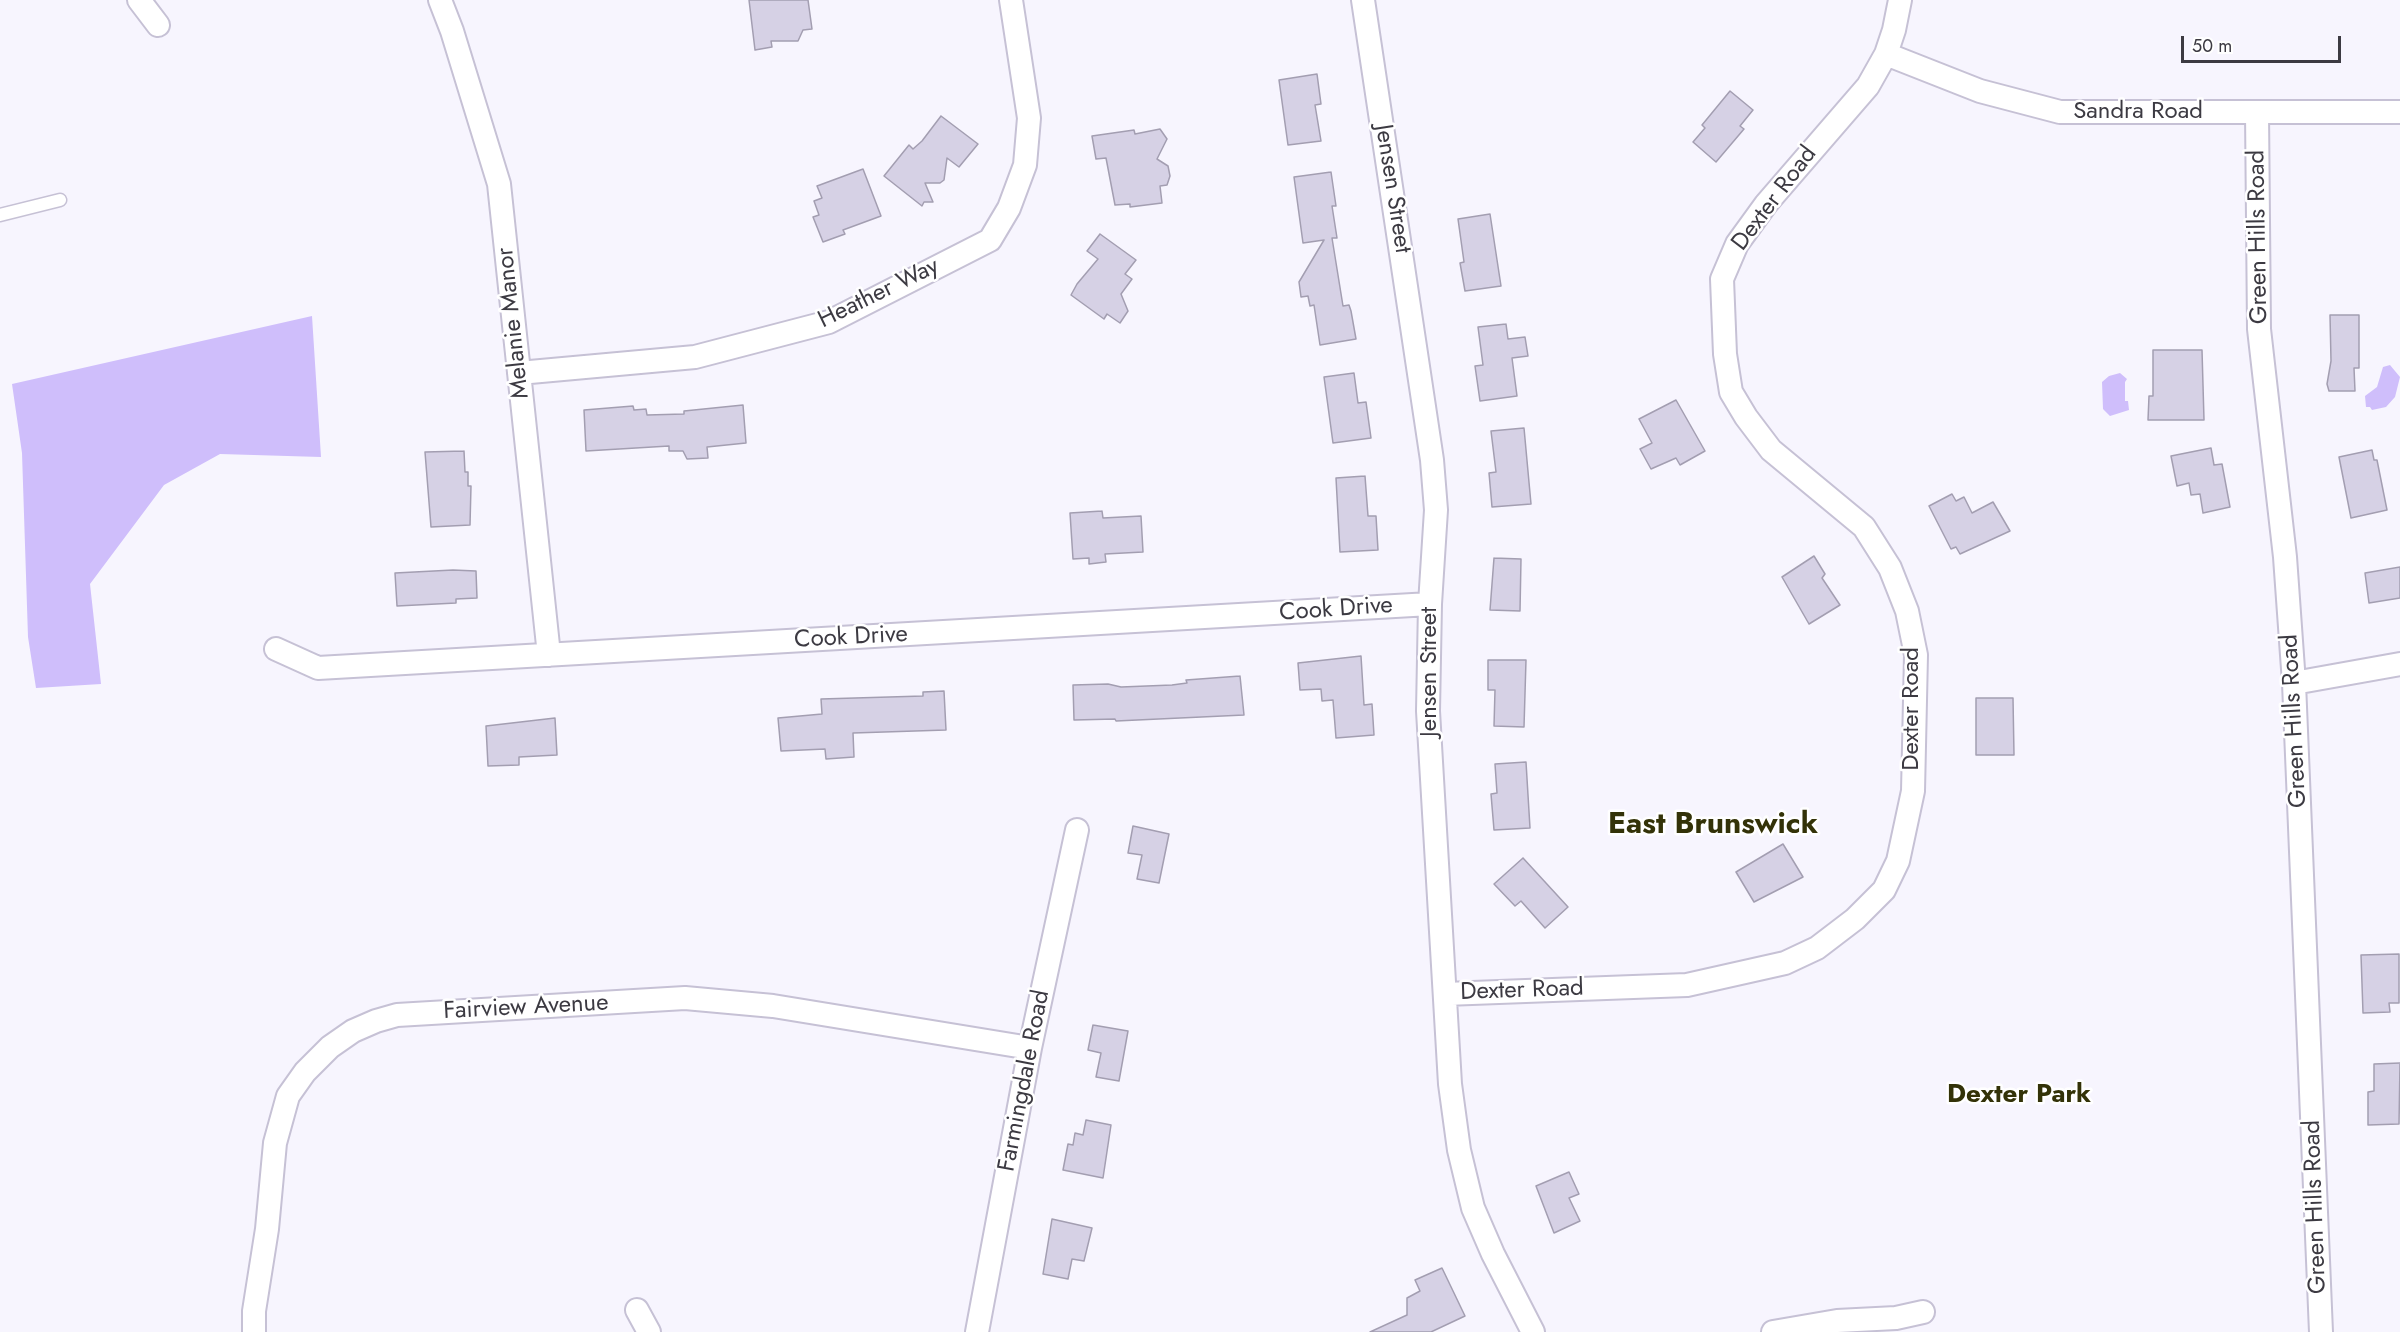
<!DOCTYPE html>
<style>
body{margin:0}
#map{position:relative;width:2400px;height:1332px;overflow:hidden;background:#f7f5fe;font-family:Jost,sans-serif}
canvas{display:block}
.scale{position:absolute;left:2181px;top:36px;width:160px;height:27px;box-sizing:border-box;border:3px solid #3c3a42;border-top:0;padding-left:8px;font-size:18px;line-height:21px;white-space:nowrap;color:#3c3a42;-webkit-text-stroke:4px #fff;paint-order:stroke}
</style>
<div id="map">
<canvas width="2400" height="1332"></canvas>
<div class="scale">50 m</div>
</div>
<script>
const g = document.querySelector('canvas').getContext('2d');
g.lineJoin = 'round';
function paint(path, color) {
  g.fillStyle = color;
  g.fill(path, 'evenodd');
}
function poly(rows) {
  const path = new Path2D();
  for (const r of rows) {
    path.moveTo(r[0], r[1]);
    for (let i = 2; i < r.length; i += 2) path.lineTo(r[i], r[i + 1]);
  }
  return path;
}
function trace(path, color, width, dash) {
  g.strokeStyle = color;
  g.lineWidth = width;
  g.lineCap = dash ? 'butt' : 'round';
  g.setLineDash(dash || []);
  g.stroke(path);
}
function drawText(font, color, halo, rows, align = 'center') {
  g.font = font + ' Jost,sans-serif';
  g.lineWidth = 5;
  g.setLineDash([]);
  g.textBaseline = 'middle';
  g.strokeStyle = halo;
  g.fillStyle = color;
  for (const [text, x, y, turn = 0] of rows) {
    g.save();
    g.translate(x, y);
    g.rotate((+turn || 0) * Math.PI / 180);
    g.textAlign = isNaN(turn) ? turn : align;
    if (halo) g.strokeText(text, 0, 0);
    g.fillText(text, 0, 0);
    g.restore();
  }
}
paint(poly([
 [312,316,321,457,220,454,164,485,90,584,101,684,36,688,28,637,22,453,12,384],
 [2390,365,2400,377,2395,397,2386,407,2372,410,2370,407,2366,407,2365,396,2377,387,2383,367],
 [2120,373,2127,379,2125,382,2125,401,2128,401,2129,410,2110,416,2103,409,2102,382,2109,376]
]), '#cfbefb');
const building = poly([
 [749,0,808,0,812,29,803,30,798,41,771,41,772,47,755,50,749,0],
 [1317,74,1321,104,1315,105,1321,141,1288,145,1279,80,1317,74],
 [1730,91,1753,110,1740,126,1744,129,1716,162,1693,142,1705,128,1702,125,1730,91],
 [941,116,978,144,959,167,947,158,944,180,940,183,925,183,933,202,924,202,922,206,884,176,909,145,913,149,922,141,941,116],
 [1160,129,1167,139,1157,159,1168,166,1170,176,1167,185,1160,186,1162,203,1130,207,1130,204,1115,205,1106,158,1096,159,1092,136,1134,130,1135,134,1160,129],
 [863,169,881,216,843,230,845,234,823,242,813,217,819,215,814,201,822,198,817,186,863,169],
 [1331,172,1336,206,1332,206,1337,238,1332,238,1343,306,1349,305,1351,311,1356,339,1320,345,1314,305,1310,306,1308,296,1301,297,1299,282,1324,240,1303,243,1294,177,1331,172],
 [1490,214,1501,286,1465,291,1460,263,1464,262,1458,219,1490,214],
 [1100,234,1136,260,1125,274,1132,279,1121,294,1128,311,1120,323,1107,314,1104,319,1071,295,1077,284,1098,259,1087,251,1100,234],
 [2330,315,2359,315,2359,368,2354,368,2355,391,2329,391,2327,384,2331,361,2330,315],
 [1506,324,1508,339,1525,337,1528,356,1512,358,1517,396,1480,401,1475,366,1483,365,1478,327,1506,324],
 [2153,350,2202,350,2204,420,2148,420,2149,396,2153,396,2153,350],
 [1354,373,1358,403,1366,402,1371,438,1333,443,1324,377,1354,373],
 [1676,400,1705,451,1680,465,1676,458,1651,469,1640,449,1652,443,1639,419,1676,400],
 [743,405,746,443,707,447,708,458,687,459,683,451,669,451,669,446,586,451,584,410,633,406,634,410,646,409,647,415,684,414,684,411,743,405],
 [1524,428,1531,504,1492,507,1489,473,1496,472,1491,431,1524,428],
 [2211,448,2214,465,2222,464,2230,507,2203,513,2200,494,2191,495,2189,483,2177,486,2171,456,2211,448],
 [2372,450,2374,460,2377,460,2387,510,2351,518,2339,457,2372,450],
 [464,451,465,472,468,472,468,486,471,486,470,525,431,527,425,452,464,451],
 [1365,476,1368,516,1376,516,1378,550,1340,552,1336,478,1365,476],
 [1952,494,1956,501,1964,497,1972,513,1993,502,2010,531,1960,554,1956,547,1951,549,1929,506,1952,494],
 [1102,511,1103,518,1141,516,1143,552,1105,554,1106,562,1089,564,1089,558,1073,559,1070,513,1102,511],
 [1814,556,1825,574,1822,578,1840,605,1809,624,1782,577,1814,556],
 [1494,558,1521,559,1520,611,1490,610,1494,558],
 [2400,567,2400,598,2369,603,2365,573,2400,567],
 [453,570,476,571,477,598,456,599,456,603,397,606,395,573,453,570],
 [1361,656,1364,705,1372,704,1374,735,1336,738,1333,700,1322,701,1321,689,1300,690,1298,663,1361,656],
 [1488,660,1526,660,1524,727,1494,726,1495,690,1488,690,1488,660],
 [1240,676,1244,715,1116,721,1115,719,1074,720,1073,685,1108,684,1121,687,1172,685,1187,683,1186,680,1240,676],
 [944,691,946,730,853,733,854,757,826,759,825,749,781,751,778,718,822,714,821,699,923,696,923,692,944,691],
 [1976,698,2013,698,2014,755,1976,755,1976,698],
 [555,718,557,755,519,757,519,765,488,766,486,726,555,718],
 [1526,762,1530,828,1494,830,1491,794,1497,793,1495,764,1526,762],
 [1133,826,1169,834,1159,883,1137,879,1142,855,1128,853,1133,826],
 [1783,844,1803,877,1754,902,1736,872,1783,844],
 [1523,858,1568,907,1545,928,1521,901,1515,906,1494,884,1523,858],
 [2399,954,2399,1003,2389,1003,2390,1012,2363,1013,2361,955,2399,954],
 [1093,1025,1128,1031,1119,1081,1096,1077,1101,1053,1088,1050,1093,1025],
 [2400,1063,2399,1124,2368,1125,2368,1092,2374,1091,2374,1064,2400,1063],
 [1086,1120,1111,1125,1103,1178,1063,1170,1068,1144,1073,1145,1075,1133,1083,1135,1086,1120],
 [1569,1172,1579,1194,1569,1198,1580,1221,1554,1233,1536,1186,1569,1172],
 [1052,1219,1092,1228,1084,1261,1072,1259,1068,1279,1043,1274,1052,1219],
 [1442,1268,1465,1316,1431,1332,1370,1332,1407,1315,1407,1298,1420,1291,1415,1280,1442,1268]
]);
paint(building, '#d6d1e5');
trace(building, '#a39eb1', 1.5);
const lane = poly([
 [0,215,60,200]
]);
const street = poly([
 [139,0,158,25],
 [440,0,452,31,499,184,549,655],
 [1363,0,1432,460,1436,510,1430,604,1428,711,1450,1084,1459,1150,1473,1208,1493,1254,1533,1332],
 [1886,54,1980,91,2060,112,2400,112],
 [2257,112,2259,329,2285,557,2294,683,2321,1332],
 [519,373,695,357,829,322,990,240,1009,208,1025,165,1029,118,1011,0],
 [276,649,318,668,1430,604],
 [2294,683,2400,664],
 [1445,994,1687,985,1785,963,1817,948,1855,919,1884,890,1898,861,1913,791,1916,655,1907,611,1890,568,1864,527,1771,450,1746,417,1731,392,1725,354,1722,279,1737,244,1766,204,1868,86,1886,54,1894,30,1900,0],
 [637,1310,649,1332],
 [254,1332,254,1311,267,1229,275,1143,288,1096,305,1072,330,1047,353,1031,376,1021,397,1015,685,998,773,1006,1030,1048],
 [977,1332,1030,1048,1077,830],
 [1773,1332,1837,1321,1896,1318,1923,1312]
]);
trace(lane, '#c6c1d5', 15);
trace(street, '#c6c1d5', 26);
trace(lane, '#fff', 12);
trace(street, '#fff', 22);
drawText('24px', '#3c3a42', '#fff', [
 ["Sandra Road",2138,112],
 ["Jensen Street",1392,189,81],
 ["Dexter Road",1775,199,-53],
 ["Green Hills Road",2259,237,-91],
 ["Heather Way",879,294,-26],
 ["Melanie Manor",514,323,-96],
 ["Cook Drive",1336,610,-4],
 ["Cook Drive",851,638,-3],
 ["Jensen Street",1430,672,-90],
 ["Dexter Road",1912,709,-90],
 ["Green Hills Road",2295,721,-93],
 ["Dexter Road",1522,991,-2],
 ["Fairview Avenue",526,1008,-3],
 ["Farmingdale Road",1025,1081,-79],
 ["Green Hills Road",2316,1207,-92]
]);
drawText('bold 26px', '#333208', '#fff', [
 ["Dexter Park",2019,1096]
]);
drawText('bold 30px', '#333208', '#fff', [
 ["East Brunswick",1713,826]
]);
</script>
